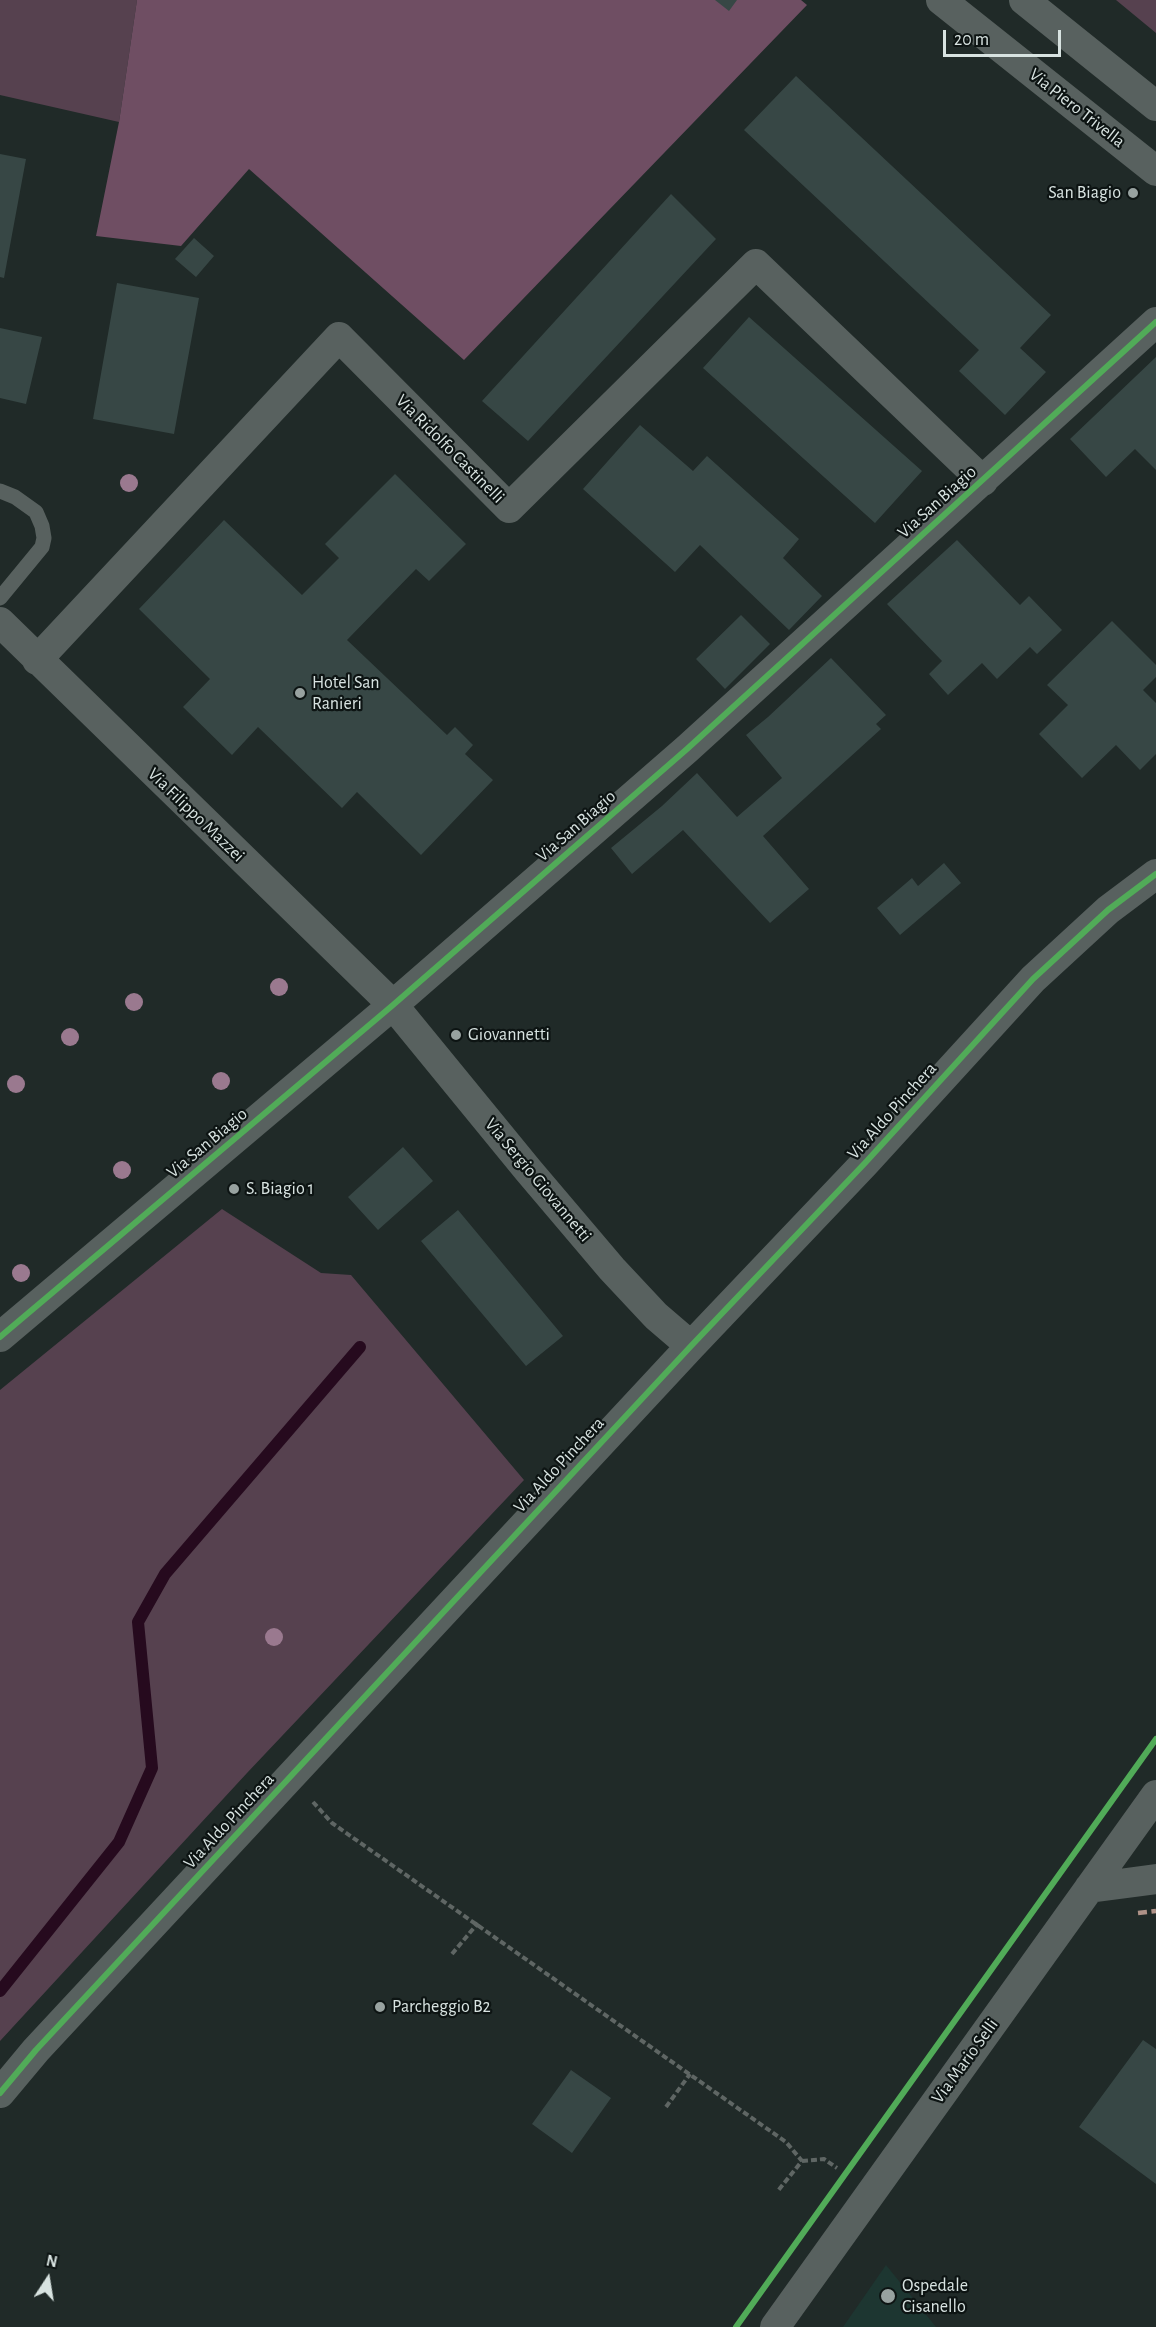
<!DOCTYPE html>
<style>
body{margin:0}
#map{position:relative;width:1156px;height:2327px;overflow:hidden;background:#202a28;font-family:"Alegreya Sans",sans-serif}
canvas{display:block}
.north{position:absolute;left:18px;top:2249px;width:60px;height:60px;-webkit-text-stroke:4px #0d1413;paint-order:stroke;rotate:12deg;font-size:16px;font-weight:700;line-height:24px;text-align:center;color:#d8e3e1}
.north::after{content:'';display:block;margin:auto;width:21px;height:27px;background:#d8e3e1;clip-path:polygon(50% 0,100% 100%,50% 72%,0 100%)}
.scale{position:absolute;left:943px;top:30px;width:118px;height:27px;box-sizing:border-box;border:3px solid #d8e3e1;border-top:0;padding-left:8px;font-size:18px;line-height:21px;white-space:nowrap;color:#d8e3e1;-webkit-text-stroke:4px #0d1413;paint-order:stroke}
</style>
<div id="map">
<canvas width="1156" height="2327"></canvas>
<div class="north">N</div>
<div class="scale">20 m</div>
</div>
<script>
const g = document.querySelector('canvas').getContext('2d');
g.lineJoin = 'round';
function paint(path, color) {
  g.fillStyle = color;
  g.fill(path, 'evenodd');
}
function poly(rows) {
  const path = new Path2D();
  for (const r of rows) {
    path.moveTo(r[0], r[1]);
    for (let i = 2; i < r.length; i += 2) path.lineTo(r[i], r[i + 1]);
  }
  return path;
}
function trace(path, color, width, dash) {
  g.strokeStyle = color;
  g.lineWidth = width;
  g.lineCap = dash ? 'butt' : 'round';
  g.setLineDash(dash || []);
  g.stroke(path);
}
function drawText(font, color, halo, rows, align = 'center') {
  g.font = font + ' "Alegreya Sans",sans-serif';
  g.lineWidth = 4.5;
  g.setLineDash([]);
  g.textBaseline = 'middle';
  g.strokeStyle = halo;
  g.fillStyle = color;
  for (const [text, x, y, turn = 0] of rows) {
    g.save();
    g.translate(x, y);
    g.rotate((+turn || 0) * Math.PI / 180);
    g.textAlign = isNaN(turn) ? turn : align;
    if (halo) g.strokeText(text, 0, 0);
    g.fillText(text, 0, 0);
    g.restore();
  }
}
paint(poly([
 [886,2265,936,2327,843,2327]
]), '#1d3631');
paint(poly([
 [0,0,137,0,119,122,0,95],
 [1116,0,1156,0,1156,33],
 [222,1209,321,1273,351,1275,524,1480,247,1773,0,2041,0,1390]
]), '#56414f');
paint(poly([
 [137,0,801,0,807,5,464,360,249,169,181,246,96,236,119,122]
]), '#6f4e63');
trace(poly([
 [0,1991,119,1842,152,1768,138,1622,165,1574,360,1347]
]), '#260a1e', 12);
paint(poly([
 [715,0,737,0,729,11],
 [796,76,1051,315,1020,348,1046,372,1005,415,959,371,979,350,744,130],
 [0,154,26,159,4,278,0,277],
 [671,194,716,239,528,441,482,401],
 [194,238,214,256,196,277,175,259],
 [117,283,199,298,174,434,93,419],
 [749,317,922,471,875,523,703,368],
 [0,328,42,337,26,404,0,398],
 [1156,357,1156,470,1135,449,1106,477,1070,439],
 [640,425,693,471,707,456,799,539,783,558,822,596,789,630,700,545,675,572,583,489],
 [395,474,466,544,429,581,416,569,347,640,447,735,455,727,473,745,465,754,493,780,421,855,357,792,342,808,258,727,232,755,183,707,210,679,139,609,224,520,302,595,339,558,325,544],
 [957,540,1020,605,1029,596,1062,630,1037,654,1030,647,997,679,982,663,948,695,929,674,942,661,887,604],
 [741,615,770,644,725,689,696,659],
 [1112,621,1156,665,1156,677,1143,690,1156,703,1156,754,1140,770,1116,745,1082,778,1039,734,1068,705,1047,685],
 [831,658,886,715,876,724,881,729,763,836,809,889,770,923,683,830,632,874,611,848,662,806,697,773,737,817,782,778,746,735,768,717],
 [944,863,961,883,900,935,877,908,912,878,918,886],
 [403,1147,433,1181,378,1230,348,1197],
 [458,1210,563,1336,526,1366,421,1241],
 [1143,2040,1156,2049,1156,2184,1079,2127],
 [571,2070,611,2098,572,2153,532,2124]
]), '#374745');
trace(poly([
 [313,1802,332,1823,786,2142,802,2161,777,2192],
 [452,1954,478,1923],
 [666,2107,690,2074],
 [802,2161,824,2159,837,2168]
]), '#5f6664', 4, [6, 3]);
trace(poly([
 [0,491,15,497,36,512,42,526,44,538,42,547,0,598]
]), '#58615f', 15);
trace(poly([
 [941,0,1156,171],
 [1024,0,1156,106],
 [0,622,393,1005,528,1170,612,1269,656,1316,691,1346],
 [37,660,339,337,509,508,756,264,983,481],
 [0,1337,393,1005,687,749,1156,322],
 [1089,1888,1156,1879],
 [0,2093,36,2050,691,1346,865,1163,1033,979,1108,910,1156,874],
 [775,2327,1156,1795]
]), '#58615f', 30);
trace(poly([
 [1138,1913,1156,1911]
]), '#af9288', 4.5, [9, 4.5]);
trace(poly([
 [0,1337,393,1005,687,749,1156,322],
 [0,2093,36,2050,691,1346,865,1163,1033,979,1108,910,1156,874],
 [736,2327,1156,1739]
]), '#51ab58', 6);
g.fillStyle = '#9a798f';
for (const [x, y] of [
 [129,483],
 [279,987],
 [134,1002],
 [70,1037],
 [221,1081],
 [16,1084],
 [122,1170],
 [21,1273],
 [274,1637]
]) {
  g.beginPath();
  g.arc(x, y, 9, 0, 2 * Math.PI);
  g.fill();
}
for (const [x, y, r, color] of [
 [1133,193,6,"#98a2a0"],
 [300,693,6,"#98a2a0"],
 [456,1035,6,"#98a2a0"],
 [234,1189,6,"#98a2a0"],
 [380,2007,6,"#98a2a0"],
 [888,2296,8,"#98a2a0"]
]) {
  const dot = new Path2D();
  dot.arc(x, y, r, 0, 2 * Math.PI);
  g.fillStyle = color;
  g.fill(dot);
  trace(dot, '#0d1413', 2);
}
drawText('18px', '#d8e3e1', '#0d1413', [
 ["Via Piero Trivella",1077,108,38],
 ["Via Ridolfo Castinelli",450,449,45],
 ["Via San Biagio",937,502,-42],
 ["Via Filippo Mazzei",196,815,44],
 ["Via San Biagio",576,826,-41],
 ["Via Aldo Pinchera",892,1111,-48],
 ["Via San Biagio",207,1143,-40],
 ["Via Sergio Giovannetti",538,1180,50],
 ["Via Aldo Pinchera",559,1465,-47],
 ["Via Aldo Pinchera",229,1821,-47],
 ["Via Mario Selli",965,2061,-54]
]);
drawText('18px', '#d8e3e1', '#0d1413', [
 ["San Biagio",1121,193,"right"],
 ["Hotel San",312,683],
 ["Ranieri",312,704],
 ["Giovannetti",468,1035],
 ["S. Biagio 1",246,1189],
 ["Parcheggio B2",392,2007],
 ["Ospedale",902,2286],
 ["Cisanello",902,2307]
], 'left');
</script>
